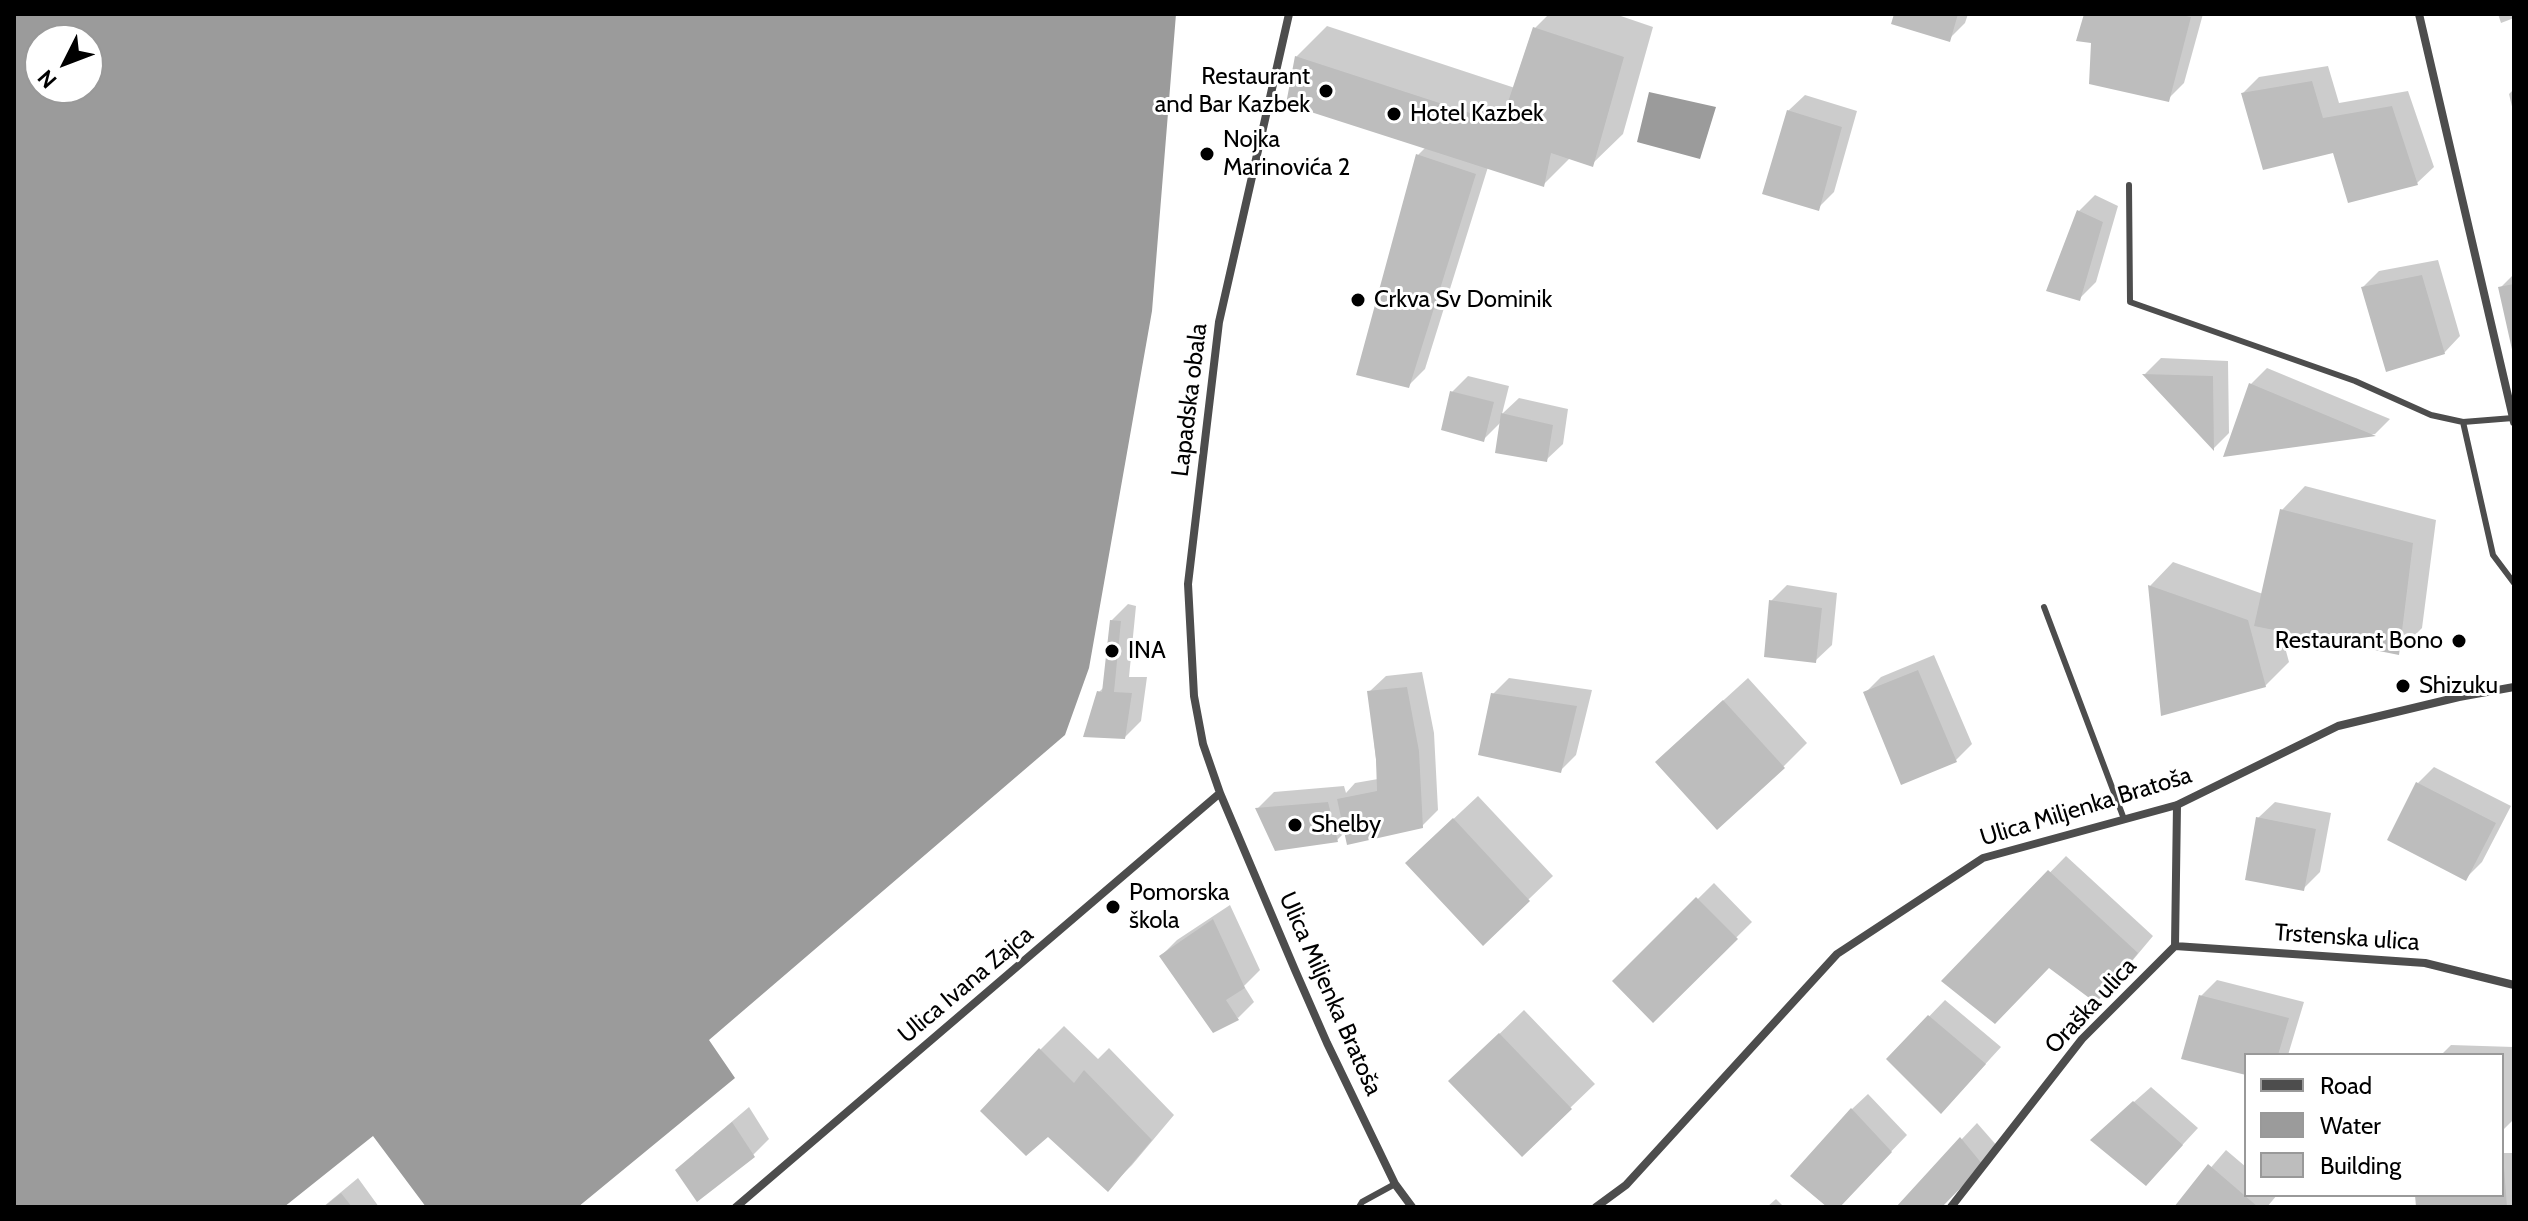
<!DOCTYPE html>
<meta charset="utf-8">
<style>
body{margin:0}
#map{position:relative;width:2528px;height:1221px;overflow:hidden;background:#fff;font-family:Cabin,sans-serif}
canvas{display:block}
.frame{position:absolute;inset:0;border:16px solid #000;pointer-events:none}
.legend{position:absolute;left:2244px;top:1053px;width:260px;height:144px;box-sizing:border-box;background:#fff;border:2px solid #999;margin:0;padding:10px 14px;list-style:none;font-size:24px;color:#000}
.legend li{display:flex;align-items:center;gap:16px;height:40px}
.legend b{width:40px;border:2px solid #999}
.north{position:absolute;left:24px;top:24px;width:80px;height:80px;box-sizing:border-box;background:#fff;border:2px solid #999;border-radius:50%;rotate:228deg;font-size:22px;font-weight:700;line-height:32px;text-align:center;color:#000}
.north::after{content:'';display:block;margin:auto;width:28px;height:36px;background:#000;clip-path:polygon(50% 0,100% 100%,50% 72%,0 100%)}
</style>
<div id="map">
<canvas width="2528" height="1221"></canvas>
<div class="frame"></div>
<ul class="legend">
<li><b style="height:10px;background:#4d4d4d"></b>Road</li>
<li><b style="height:22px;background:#9b9b9b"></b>Water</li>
<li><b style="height:22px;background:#bdbdbd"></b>Building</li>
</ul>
<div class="north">N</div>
</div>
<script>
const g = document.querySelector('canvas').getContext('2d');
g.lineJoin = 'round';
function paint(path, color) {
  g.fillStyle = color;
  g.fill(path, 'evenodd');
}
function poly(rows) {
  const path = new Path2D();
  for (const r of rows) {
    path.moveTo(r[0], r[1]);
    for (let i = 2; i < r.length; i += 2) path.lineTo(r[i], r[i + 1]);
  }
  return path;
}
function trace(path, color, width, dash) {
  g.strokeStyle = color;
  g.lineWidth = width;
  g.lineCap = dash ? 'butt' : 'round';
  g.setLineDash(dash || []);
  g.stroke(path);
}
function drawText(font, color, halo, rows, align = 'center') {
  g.font = font + ' Cabin,sans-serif';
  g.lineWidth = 6;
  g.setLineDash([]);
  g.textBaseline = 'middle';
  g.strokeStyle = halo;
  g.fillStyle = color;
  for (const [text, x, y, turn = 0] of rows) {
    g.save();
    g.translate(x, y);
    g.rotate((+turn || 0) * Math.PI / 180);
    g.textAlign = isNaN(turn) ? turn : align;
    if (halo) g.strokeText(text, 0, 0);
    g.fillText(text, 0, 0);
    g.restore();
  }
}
paint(poly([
 [14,14,1176,14,1152,311,1089,668,1065,735,709,1040,735,1078,578,1207,426,1207,373,1136,284,1207,14,1207],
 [40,40,88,40,88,88,40,88],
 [1649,92,1716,107,1700,159,1637,142]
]), '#9b9b9b');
paint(poly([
 [1549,14,1615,14,1653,27,1623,134,1592,164,1571,157,1543,185,1488,167,1425,369,1409,385,1418,155,1426,147,1296,57,1327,26,1515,88,1535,28],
 [1896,14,1968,14,1965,23,1949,39],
 [2086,14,2203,14,2184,83,2168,99,2093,41],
 [2498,14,2514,14,2514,18,2501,23],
 [2328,66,2339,103,2408,91,2434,167,2417,183,2335,150,2243,93,2259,77],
 [2514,89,2514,115,2509,94],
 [1805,95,1857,111,1834,192,1818,208,1788,111],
 [2095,195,2118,206,2096,282,2080,298,2079,211],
 [2438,260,2460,336,2444,353,2363,287,2379,271],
 [2514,274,2514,350,2500,288],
 [2161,358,2228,361,2229,433,2214,448,2145,374],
 [2267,368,2390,419,2375,434,2226,454,2251,384],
 [1468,376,1509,386,1502,414,1519,398,1568,409,1563,444,1546,460,1501,422,1483,440,1452,392],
 [2305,486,2436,520,2422,628,2398,652,2280,629,2289,662,2265,686,2150,586,2173,562,2263,594,2282,510],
 [1787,585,1837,593,1832,645,1815,661,1771,601],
 [1128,604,1136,606,1129,677,1147,677,1141,721,1125,737,1098,693,1105,686,1111,621],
 [1934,655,1972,744,1956,760,1865,693,1881,677],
 [1422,672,1434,733,1438,810,1422,826,1346,831,1337,840,1258,808,1274,792,1344,786,1346,793,1355,783,1378,779,1369,692,1386,676],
 [1509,678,1592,690,1576,755,1560,771,1493,694],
 [1748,678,1807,743,1783,767,1681,739],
 [2434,767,2511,806,2482,862,2466,878,2418,783],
 [1478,796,1553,876,1483,943,1432,839],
 [2275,802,2331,813,2320,872,2304,888,2258,818],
 [2066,856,2153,936,2112,985,2095,1001,2049,966,1944,981],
 [1714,883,1752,922,1653,1020,1615,981],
 [1230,905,1260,970,1244,986,1254,1002,1238,1018,1161,956,1177,940],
 [2217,980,2304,1002,2288,1055,2246,1055,2246,1073,2201,996],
 [1945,1000,2001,1047,1957,1095,1888,1059],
 [1524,1010,1595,1084,1522,1154,1451,1081],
 [1064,1026,1098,1059,1109,1048,1174,1115,1132,1165,1108,1189,1048,1134,1040,1050],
 [2451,1045,2514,1047,2514,1119,2502,1131,2502,1055,2441,1055],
 [2151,1087,2198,1128,2162,1167,2109,1124],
 [1868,1094,1907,1135,1838,1207,1830,1207,1852,1109],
 [749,1107,769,1139,753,1155,694,1154],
 [1977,1123,1998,1147,1940,1207,1898,1207],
 [2226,1150,2246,1167,2246,1195,2277,1195,2267,1207,2177,1207],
 [2502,1153,2514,1153,2514,1207,2418,1207,2417,1195,2502,1195],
 [358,1178,379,1207,323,1207],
 [1776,1199,1784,1207,1767,1207]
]), '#0003');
paint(poly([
 [1894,14,1958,14,1950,42,1891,24],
 [2084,14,2176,14,2191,17,2169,102,2089,84,2091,43,2076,41],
 [1533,27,1624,57,1593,167,1551,153,1544,187,1286,104,1295,56,1501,123],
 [2312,81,2323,118,2392,106,2418,185,2348,203,2333,153,2263,170,2241,93],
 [1787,110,1842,127,1819,211,1762,194],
 [1416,154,1476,174,1409,388,1356,375],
 [2077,210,2103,222,2080,301,2046,291],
 [2422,275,2445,354,2386,372,2361,287],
 [2514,284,2514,354,2513,354,2498,287],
 [2142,374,2213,376,2214,451],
 [2249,383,2376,436,2223,457],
 [1450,391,1494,402,1484,442,1441,430],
 [1501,413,1553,425,1547,462,1495,453],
 [2280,509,2413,543,2399,655,2254,626],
 [2148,585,2248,620,2266,687,2161,716],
 [1769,600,1822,608,1816,663,1764,657],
 [1110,620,1121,621,1114,692,1132,693,1125,739,1083,737,1097,691,1102,692],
 [1918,670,1957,762,1901,785,1863,692],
 [1407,687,1419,751,1423,828,1347,845,1337,799,1377,791,1376,759,1367,691],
 [1491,693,1577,706,1561,773,1478,755],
 [1723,700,1785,768,1717,830,1655,762],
 [2416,782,2496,823,2466,881,2387,840],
 [1328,802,1338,842,1275,851,1255,808],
 [2256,817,2316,829,2304,891,2245,880],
 [1453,818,1530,901,1483,946,1405,863],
 [2048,870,2138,953,2096,1003,2049,968,1995,1024,1941,981],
 [1696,897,1738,939,1653,1023,1612,981],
 [1213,919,1245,988,1226,1000,1239,1020,1213,1033,1159,956],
 [2199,995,2289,1018,2278,1055,2246,1055,2246,1075,2181,1059],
 [1928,1015,1986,1064,1941,1114,1886,1059],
 [1499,1033,1572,1109,1522,1157,1448,1081],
 [1039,1048,1074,1083,1084,1070,1152,1140,1108,1192,1048,1137,1026,1156,980,1111],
 [2133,1101,2183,1145,2146,1186,2090,1140],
 [1851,1108,1892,1152,1840,1207,1827,1207,1790,1176],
 [732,1122,755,1157,697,1202,675,1170],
 [1960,1137,1983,1165,1942,1207,1896,1207],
 [2208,1164,2258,1207,2174,1207],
 [2502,1167,2504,1167,2507,1207,2416,1207,2415,1195,2502,1195],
 [341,1193,352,1207,324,1207]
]), '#bdbdbd');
trace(poly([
 [2129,185,2130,302,2355,381,2431,415,2463,422,2513,418],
 [2463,422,2493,555,2514,583],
 [2044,607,2124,819],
 [1359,1207,1362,1202,1395,1184]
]), '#4d4d4d', 6);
trace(poly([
 [1289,14,1219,322,1188,584,1194,696,1203,744,1220,793,1295,970,1327,1043,1395,1184,1412,1207],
 [2419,14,2514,422],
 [2175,946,2425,963,2514,985],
 [736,1207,1220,793],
 [1596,1207,1626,1185,1837,954,1983,858,2177,805,2338,726,2459,697,2514,687],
 [1951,1207,2082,1039,2175,946,2177,805]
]), '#4d4d4d', 8);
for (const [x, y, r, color] of [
 [1326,91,8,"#000"],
 [1394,114,8,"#000"],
 [1207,154,8,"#000"],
 [1358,300,8,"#000"],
 [2459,641,8,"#000"],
 [1112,651,8,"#000"],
 [2403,686,8,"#000"],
 [1295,825,8,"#000"],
 [1113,907,8,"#000"]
]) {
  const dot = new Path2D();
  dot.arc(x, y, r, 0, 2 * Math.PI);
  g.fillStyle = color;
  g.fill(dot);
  trace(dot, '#fff', 3);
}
drawText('24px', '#000', '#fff', [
 ["Restaurant",1310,77,"right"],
 ["and Bar Kazbek",1310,105,"right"],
 ["Hotel Kazbek",1410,114],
 ["Nojka",1223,140],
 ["Marinovića 2",1223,168],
 ["Crkva Sv Dominik",1374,300],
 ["Restaurant Bono",2443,641,"right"],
 ["INA",1128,651],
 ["Shizuku",2419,686],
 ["Shelby",1311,825],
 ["Pomorska",1129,893],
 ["škola",1129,921]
], 'left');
drawText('24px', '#000', '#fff', [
 ["Lapadska obala",1190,400,-83],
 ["Ulica Miljenka Bratoša",2086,807,-17],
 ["Trstenska ulica",2347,938,4],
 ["Ulica Ivana Zajca",966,985,-40],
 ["Ulica Miljenka Bratoša",1330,994,66],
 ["Oraška ulica",2091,1006,-47]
]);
</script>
